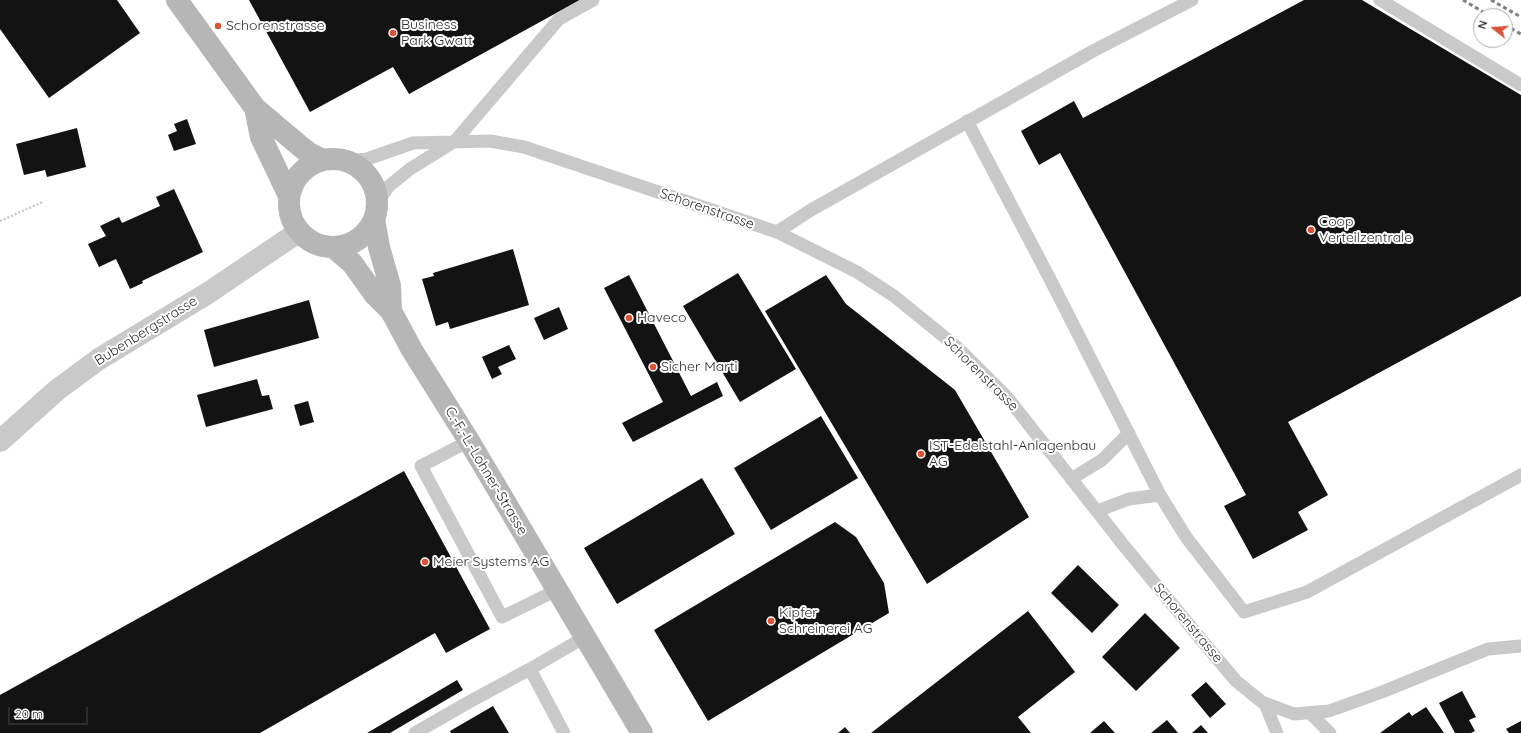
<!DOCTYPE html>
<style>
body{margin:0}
#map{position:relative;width:1521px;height:733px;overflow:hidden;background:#fff;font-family:Quicksand,sans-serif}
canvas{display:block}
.north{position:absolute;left:1473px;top:8px;width:40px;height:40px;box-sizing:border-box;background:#fff;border:1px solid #ababab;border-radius:50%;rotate:287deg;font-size:11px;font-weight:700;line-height:16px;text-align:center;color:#2c2c2c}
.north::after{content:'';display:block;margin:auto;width:14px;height:18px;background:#db5236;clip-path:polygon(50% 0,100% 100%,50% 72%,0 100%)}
.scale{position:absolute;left:8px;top:707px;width:80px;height:18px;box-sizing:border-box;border:2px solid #2c2c2c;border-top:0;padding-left:5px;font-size:12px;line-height:14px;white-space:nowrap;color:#2c2c2c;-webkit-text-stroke:3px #fff;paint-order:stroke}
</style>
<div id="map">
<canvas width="1521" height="733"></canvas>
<div class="north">N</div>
<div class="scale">20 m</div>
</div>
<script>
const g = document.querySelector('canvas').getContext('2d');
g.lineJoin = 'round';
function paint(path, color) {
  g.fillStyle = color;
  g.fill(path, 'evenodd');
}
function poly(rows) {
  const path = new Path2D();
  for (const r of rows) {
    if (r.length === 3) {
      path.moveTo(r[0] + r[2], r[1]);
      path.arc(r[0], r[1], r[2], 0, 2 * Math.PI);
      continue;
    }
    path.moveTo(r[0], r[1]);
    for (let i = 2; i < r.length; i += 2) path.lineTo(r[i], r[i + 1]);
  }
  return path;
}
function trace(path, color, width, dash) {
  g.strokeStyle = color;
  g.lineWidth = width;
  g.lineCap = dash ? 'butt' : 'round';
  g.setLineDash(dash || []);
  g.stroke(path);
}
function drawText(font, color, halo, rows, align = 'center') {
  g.font = font + ' Quicksand,sans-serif';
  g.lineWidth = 4;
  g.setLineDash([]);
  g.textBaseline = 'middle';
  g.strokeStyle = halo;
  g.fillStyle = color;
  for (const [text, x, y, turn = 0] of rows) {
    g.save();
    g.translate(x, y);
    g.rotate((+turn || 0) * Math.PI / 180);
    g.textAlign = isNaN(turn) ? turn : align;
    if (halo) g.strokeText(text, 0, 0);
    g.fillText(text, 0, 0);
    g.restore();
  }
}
paint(poly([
 [0,0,117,0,140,33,49,98,0,29],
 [249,0,580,0,409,94,393,67,310,112],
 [1304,0,1362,0,1521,95,1521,296,1288,422,1328,495,1298,512,1308,530,1253,559,1224,506,1246,495,1060,153,1039,165,1021,131,1074,101,1083,118],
 [187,119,196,144,174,151,168,135,177,131,174,124],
 [77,128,86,167,47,177,45,170,24,175,16,144],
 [174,189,203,252,142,281,143,283,130,289,116,259,99,267,88,244,106,236,100,226,119,217,122,223,160,206,156,197],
 [513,249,529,305,450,329,448,322,436,326,422,279,434,276,433,273],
 [738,273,796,369,740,402,683,306],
 [629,275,691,396,717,382,723,396,633,442,622,423,663,402,604,288],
 [826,275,846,304,955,390,1029,517,927,584,765,311],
 [309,300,319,338,214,367,204,330],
 [559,307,568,329,544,340,534,318],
 [509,345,516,359,498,367,502,374,492,379,482,357],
 [257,379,262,396,269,395,273,409,206,427,197,395],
 [308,401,314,422,300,426,294,405],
 [821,416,858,478,771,530,734,468],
 [404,471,490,629,446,653,435,633,260,733,0,733,0,695],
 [702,478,735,534,617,604,584,548],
 [835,522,856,537,884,583,889,613,708,721,654,630],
 [1078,565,1119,605,1092,633,1051,593],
 [1028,611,1075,672,1018,717,1031,733,871,733],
 [1145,613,1180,648,1136,691,1102,657],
 [457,680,463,690,390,733,367,733],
 [1206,682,1226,704,1210,718,1191,695],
 [1462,691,1476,717,1469,720,1475,731,1471,733,1455,733,1439,703],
 [493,706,509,733,451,733,450,731],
 [1426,707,1444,733,1380,733,1409,712,1412,716],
 [1167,720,1178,733,1151,733],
 [1104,721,1115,733,1090,733],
 [1521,721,1521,733,1509,733,1506,729],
 [1201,725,1208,733,1192,733],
 [845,727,850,733,838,733]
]), '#131313');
trace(poly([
 [0,221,43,202]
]), '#c9c9c9', 2.5, [2, 2]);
trace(poly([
 [1380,0,1521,85],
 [967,121,1051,281,1160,495],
 [348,161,367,159,413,143,490,141,524,147,777,232,857,272,894,296,958,348,1007,397,1125,547,1204,643,1236,681,1262,702,1294,714,1329,711,1382,692,1488,649,1521,646],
 [377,202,389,186,410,169,455,141,559,19,593,0],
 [777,232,811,210,1093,51,1192,0],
 [469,441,421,466,502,617,557,590],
 [1071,479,1102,460,1129,433],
 [1097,511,1129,499,1160,495,1186,537,1244,612,1307,592,1521,475],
 [1265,704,1277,733],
 [1310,713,1330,733],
 [415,733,469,702,530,669],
 [564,733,530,669,585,637]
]), '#c9c9c9', 13);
trace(poly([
 [0,441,57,390,99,359,208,293,291,237,300,233]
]), '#c9c9c9', 22);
trace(poly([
 [177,0,255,108,300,146,309,153,323,160],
 [255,108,261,137,289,196],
 [333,203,44],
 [374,219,379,247,390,286,391,311],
 [333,247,352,263,375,295,391,311,412,350,469,441,642,733]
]), '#b6b6b6', 22);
trace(poly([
 [1463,0,1490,16],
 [1491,0,1521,17],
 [1505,25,1521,34]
]), '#818181', 3, [4, 3]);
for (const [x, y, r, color] of [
 [218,26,4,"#db5236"],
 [393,33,4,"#db5236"],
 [1311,230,4,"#db5236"],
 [629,318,4,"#db5236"],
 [653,367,4,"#db5236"],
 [921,454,4,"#db5236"],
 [425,562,4,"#db5236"],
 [771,621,4,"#db5236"]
]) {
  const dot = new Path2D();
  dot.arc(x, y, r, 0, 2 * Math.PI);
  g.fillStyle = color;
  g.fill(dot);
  trace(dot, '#fff', 1.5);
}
drawText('14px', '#2c2c2c', '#fff', [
 ["Business",401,25],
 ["Park Gwatt",401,41],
 ["Schorenstrasse",226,26],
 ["Coop",1319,222],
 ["Verteilzentrale",1319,238],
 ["Haveco",637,318],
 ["Sicher Marti",661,367],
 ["IST-Edelstahl-Anlagenbau",929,446],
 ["AG",929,462],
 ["Meier Systems AG",433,562],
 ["Kipfer",779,613],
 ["Schreinerei AG",779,629]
], 'left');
drawText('14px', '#2c2c2c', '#fff', [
 ["Schorenstrasse",707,209,19],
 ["Bubenbergstrasse",146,331,-32],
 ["Schorenstrasse",981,374,45],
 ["C.-F.-L.-Lohner-Strasse",486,471,59],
 ["Schorenstrasse",1188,623,50]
]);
</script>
